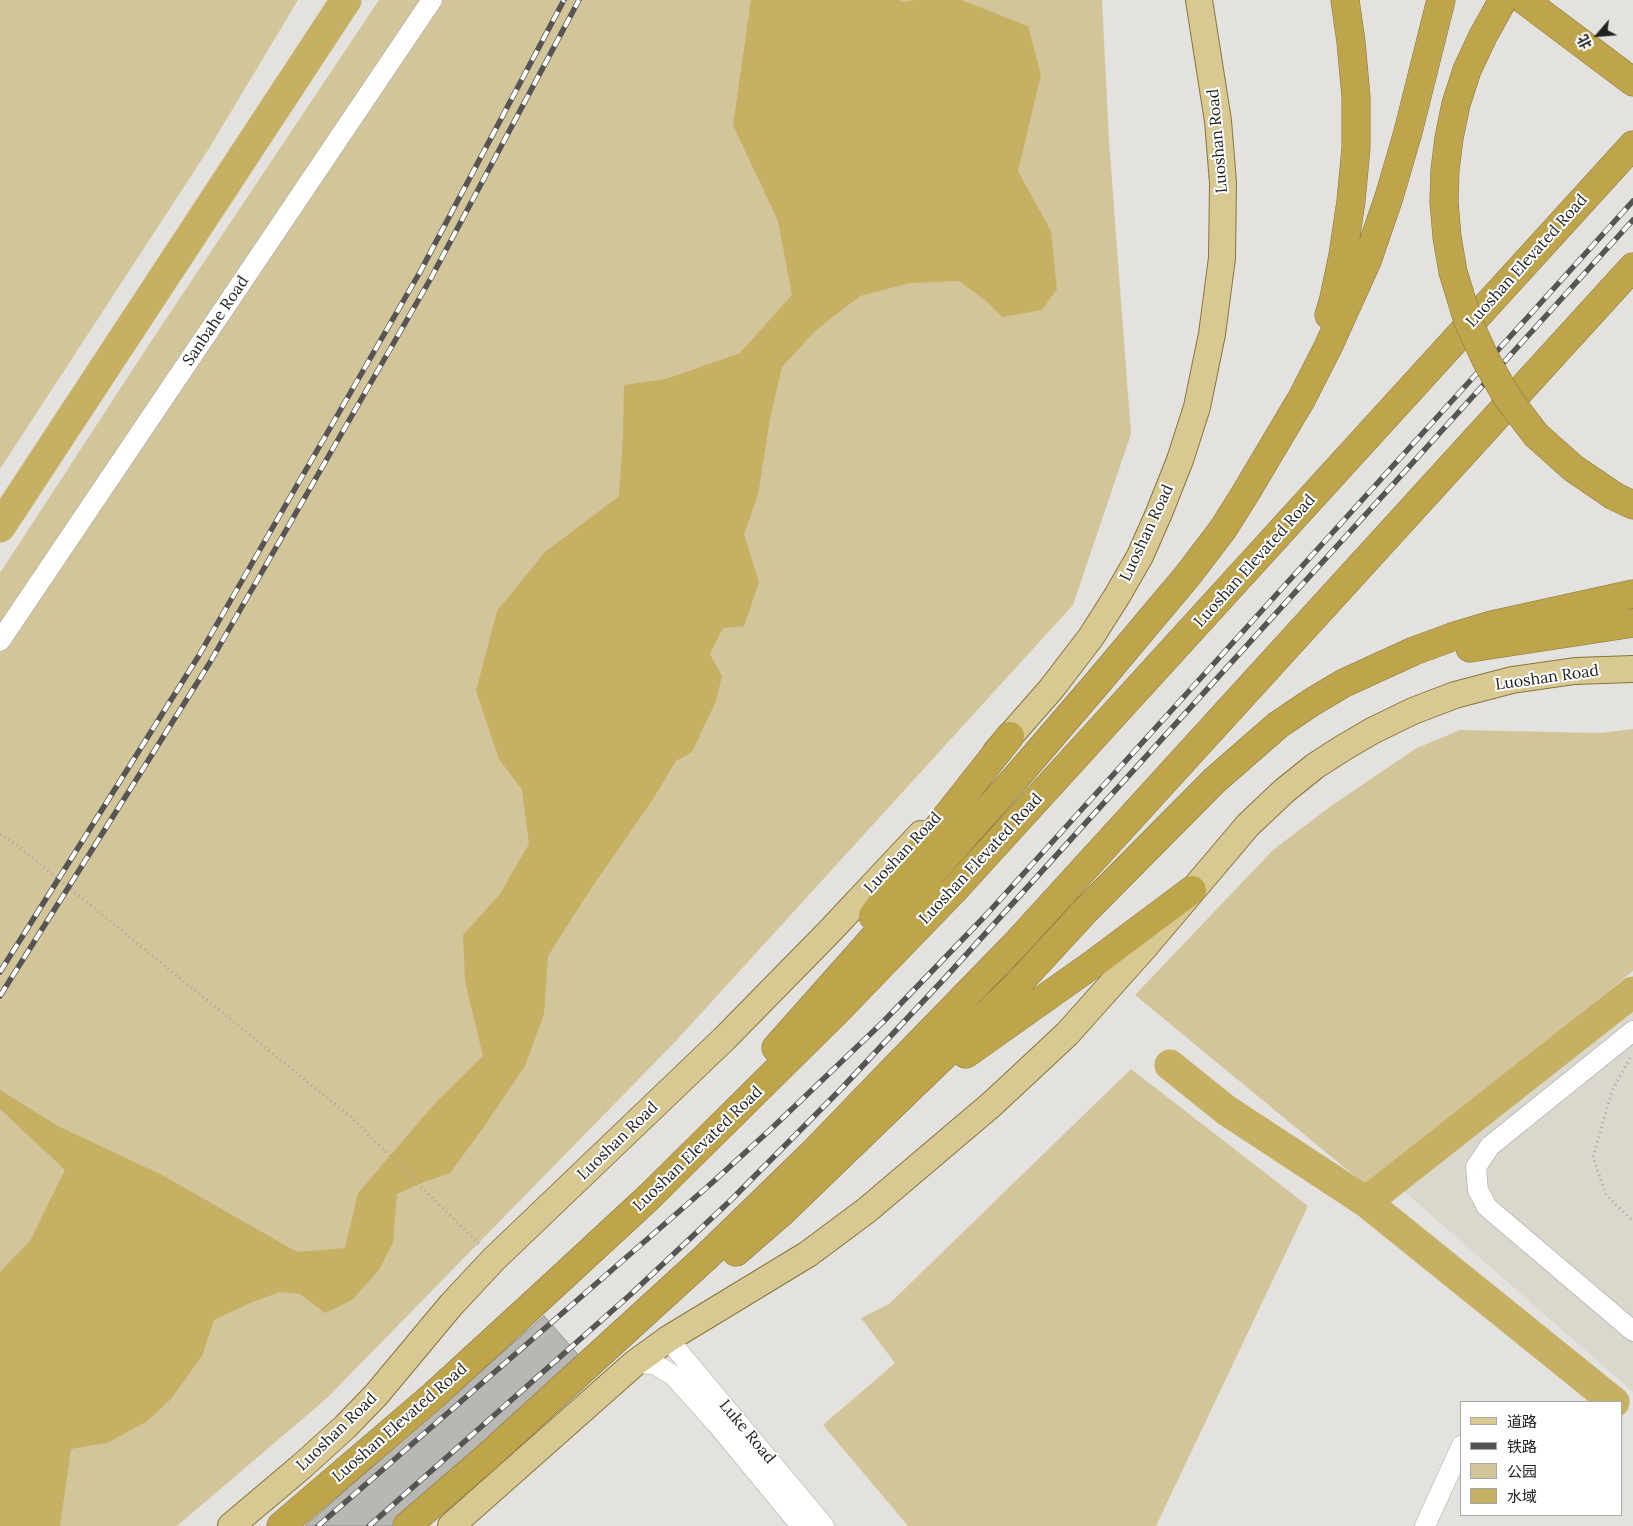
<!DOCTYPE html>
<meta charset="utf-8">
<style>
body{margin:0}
#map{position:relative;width:1633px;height:1526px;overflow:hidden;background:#e4e2df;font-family:Lora,"Noto Sans SC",serif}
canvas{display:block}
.legend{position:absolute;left:1460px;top:1401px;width:162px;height:115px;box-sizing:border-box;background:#fff;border:1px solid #a7a7a6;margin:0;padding:6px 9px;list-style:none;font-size:15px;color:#222220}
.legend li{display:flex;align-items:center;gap:10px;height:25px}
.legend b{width:25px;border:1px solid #a7a7a6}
.north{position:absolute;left:1573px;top:10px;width:50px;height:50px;-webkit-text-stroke:4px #fff;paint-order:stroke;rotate:243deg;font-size:14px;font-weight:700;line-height:20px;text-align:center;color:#222220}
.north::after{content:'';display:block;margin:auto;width:18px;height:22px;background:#222220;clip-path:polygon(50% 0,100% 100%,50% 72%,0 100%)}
</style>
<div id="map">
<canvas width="1633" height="1526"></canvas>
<ul class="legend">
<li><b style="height:6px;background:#d8c892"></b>道路</li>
<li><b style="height:6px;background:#565553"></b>铁路</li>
<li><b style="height:14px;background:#d2c599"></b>公园</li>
<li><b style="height:14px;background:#c6b063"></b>水域</li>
</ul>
<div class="north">北</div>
</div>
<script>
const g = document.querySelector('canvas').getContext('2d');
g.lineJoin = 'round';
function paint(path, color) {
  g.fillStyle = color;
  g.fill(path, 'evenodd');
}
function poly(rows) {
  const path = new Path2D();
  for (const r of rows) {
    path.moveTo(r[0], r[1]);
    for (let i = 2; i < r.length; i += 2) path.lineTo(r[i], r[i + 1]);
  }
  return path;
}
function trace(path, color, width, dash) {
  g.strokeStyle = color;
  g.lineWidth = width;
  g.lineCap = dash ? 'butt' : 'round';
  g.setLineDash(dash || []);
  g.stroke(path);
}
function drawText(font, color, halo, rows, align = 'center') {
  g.font = font + ' Lora,serif';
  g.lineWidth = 4;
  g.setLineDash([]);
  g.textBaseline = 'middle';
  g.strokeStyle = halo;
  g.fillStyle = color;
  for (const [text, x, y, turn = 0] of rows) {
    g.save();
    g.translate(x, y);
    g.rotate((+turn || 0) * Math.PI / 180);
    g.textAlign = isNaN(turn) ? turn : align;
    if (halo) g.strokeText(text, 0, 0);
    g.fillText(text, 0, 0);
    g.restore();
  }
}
paint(poly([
 [1633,1002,1633,1392,1398,1186]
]), '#dad7cc');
paint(poly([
 [0,0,298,0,208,150,0,469],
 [379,0,1102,0,1109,141,1131,434,1073,605,675,1042,327,1398,177,1526,0,1526,0,573,150,343],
 [1633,729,1633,971,1368,1187,1135,995,1273,850,1331,806,1415,749,1460,730,1600,733],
 [1131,1069,1308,1206,1156,1526,908,1526,823,1425,895,1363,861,1318,889,1304]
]), '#d2c599');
paint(poly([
 [751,0,900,0,902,2,916,0,961,0,1028,26,1041,75,1018,171,1051,231,1057,289,1042,310,1002,317,986,301,959,281,910,283,860,296,815,331,782,367,770,419,758,495,744,534,759,582,744,626,723,628,710,654,722,676,716,701,692,752,676,761,653,799,588,893,548,956,544,1014,525,1066,483,1128,450,1173,424,1182,397,1194,393,1242,379,1270,352,1300,325,1313,300,1294,280,1292,250,1303,214,1320,202,1356,171,1399,146,1422,107,1443,71,1449,60,1526,0,1526,0,1272,30,1241,65,1170,0,1109,0,1090,58,1126,162,1175,297,1252,345,1248,358,1193,437,1101,483,1056,465,981,463,935,500,894,529,844,522,790,499,759,476,691,497,611,545,552,619,496,623,438,624,385,666,379,740,353,792,295,778,221,733,125]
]), '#c6b063');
trace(poly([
 [0,527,346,0],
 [1170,1065,1226,1110,1366,1202,1614,1402],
 [1366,1202,1633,992]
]), '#c6b063', 31);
const building = poly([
 [544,1316,583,1360,395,1526,305,1526,544,1316]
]);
paint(building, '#b8b7b3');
trace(building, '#91908c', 1);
const minor = poly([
 [0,641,432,0],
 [1633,1031,1490,1146,1476,1167,1478,1190,1487,1207,1633,1331],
 [668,1339,824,1526],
 [635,1363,654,1364,673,1375,716,1423,801,1526],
 [1425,1526,1462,1445]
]);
const major = poly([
 [996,752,1052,688,1091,637,1117,596,1140,556,1159,513,1180,460,1197,407,1212,334,1222,258,1223,183,1218,121,1199,0],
 [231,1526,302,1466,345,1427,376,1395,451,1305,494,1259,725,1038,829,932,921,834],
 [451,1526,635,1363,668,1339,808,1254,867,1210,992,1104,1067,1034,1143,949,1248,825,1284,791,1315,766,1343,748,1372,731,1413,711,1455,695,1512,680,1575,671,1633,669]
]);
const highway = poly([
 [1524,0,1633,82],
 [1329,315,1334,298,1343,255,1351,201,1356,148,1356,97,1351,42,1345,0],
 [1614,496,1633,505],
 [1470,648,1633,623],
 [873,916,924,845,1010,736],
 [776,1048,1014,780,1099,681,1188,575,1223,529,1245,494,1302,398,1328,347,1367,261,1389,197,1408,132,1441,0],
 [966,1054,1093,964,1192,890],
 [736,1252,782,1212,1017,985,1088,908,1215,780,1278,725,1312,702,1344,683,1414,651,1452,637,1492,625,1633,594],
 [281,1526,434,1395,542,1296,649,1197,838,1010,954,890,1633,145],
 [407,1526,487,1457,706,1257,812,1154,894,1069,1014,946,1633,267]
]);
trace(minor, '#a4a39f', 21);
trace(major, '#87763b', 28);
trace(highway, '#87763b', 29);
trace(poly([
 [0,834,14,843,352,1118,480,1245],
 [1630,1058,1612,1091,1593,1157,1606,1195,1633,1221]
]), '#a7a5a3', 3, [1, 4]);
trace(minor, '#fff', 20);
trace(major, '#d8c892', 26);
trace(highway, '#bea44a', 28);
const rail = poly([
 [0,972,198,657,420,272,564,0],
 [0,996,209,664,431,278,579,0],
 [318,1526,714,1181,771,1129,883,1022,987,914,1633,201],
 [369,1526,630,1295,731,1200,841,1089,945,978,1633,220]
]);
trace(rail, '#565553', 5.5);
trace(rail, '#fff', 4, [11]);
const highwayBridge = poly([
 [1503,0,1483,36,1467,70,1456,104,1449,138,1445,170,1444,202,1447,237,1453,272,1468,321,1486,360,1507,397,1536,435,1573,468,1614,496]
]);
trace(highwayBridge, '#87763b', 29, []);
trace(highwayBridge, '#bea44a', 28);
drawText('16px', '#222220', '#fff', [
 ["Luoshan Road",1218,141,-95],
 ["Luoshan Elevated Road",1527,261,-48],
 ["Sanbahe Road",216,321,-56],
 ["Luoshan Road",1147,533,-65],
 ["Luoshan Elevated Road",1255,561,-48],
 ["Luoshan Road",1547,678,-8],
 ["Luoshan Road",903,853,-47],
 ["Luoshan Elevated Road",981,859,-47],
 ["Luoshan Road",618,1141,-44],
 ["Luoshan Elevated Road",698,1149,-44],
 ["Luoshan Elevated Road",400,1423,-41],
 ["Luoshan Road",337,1432,-44],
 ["Luke Road",747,1432,50]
]);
</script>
